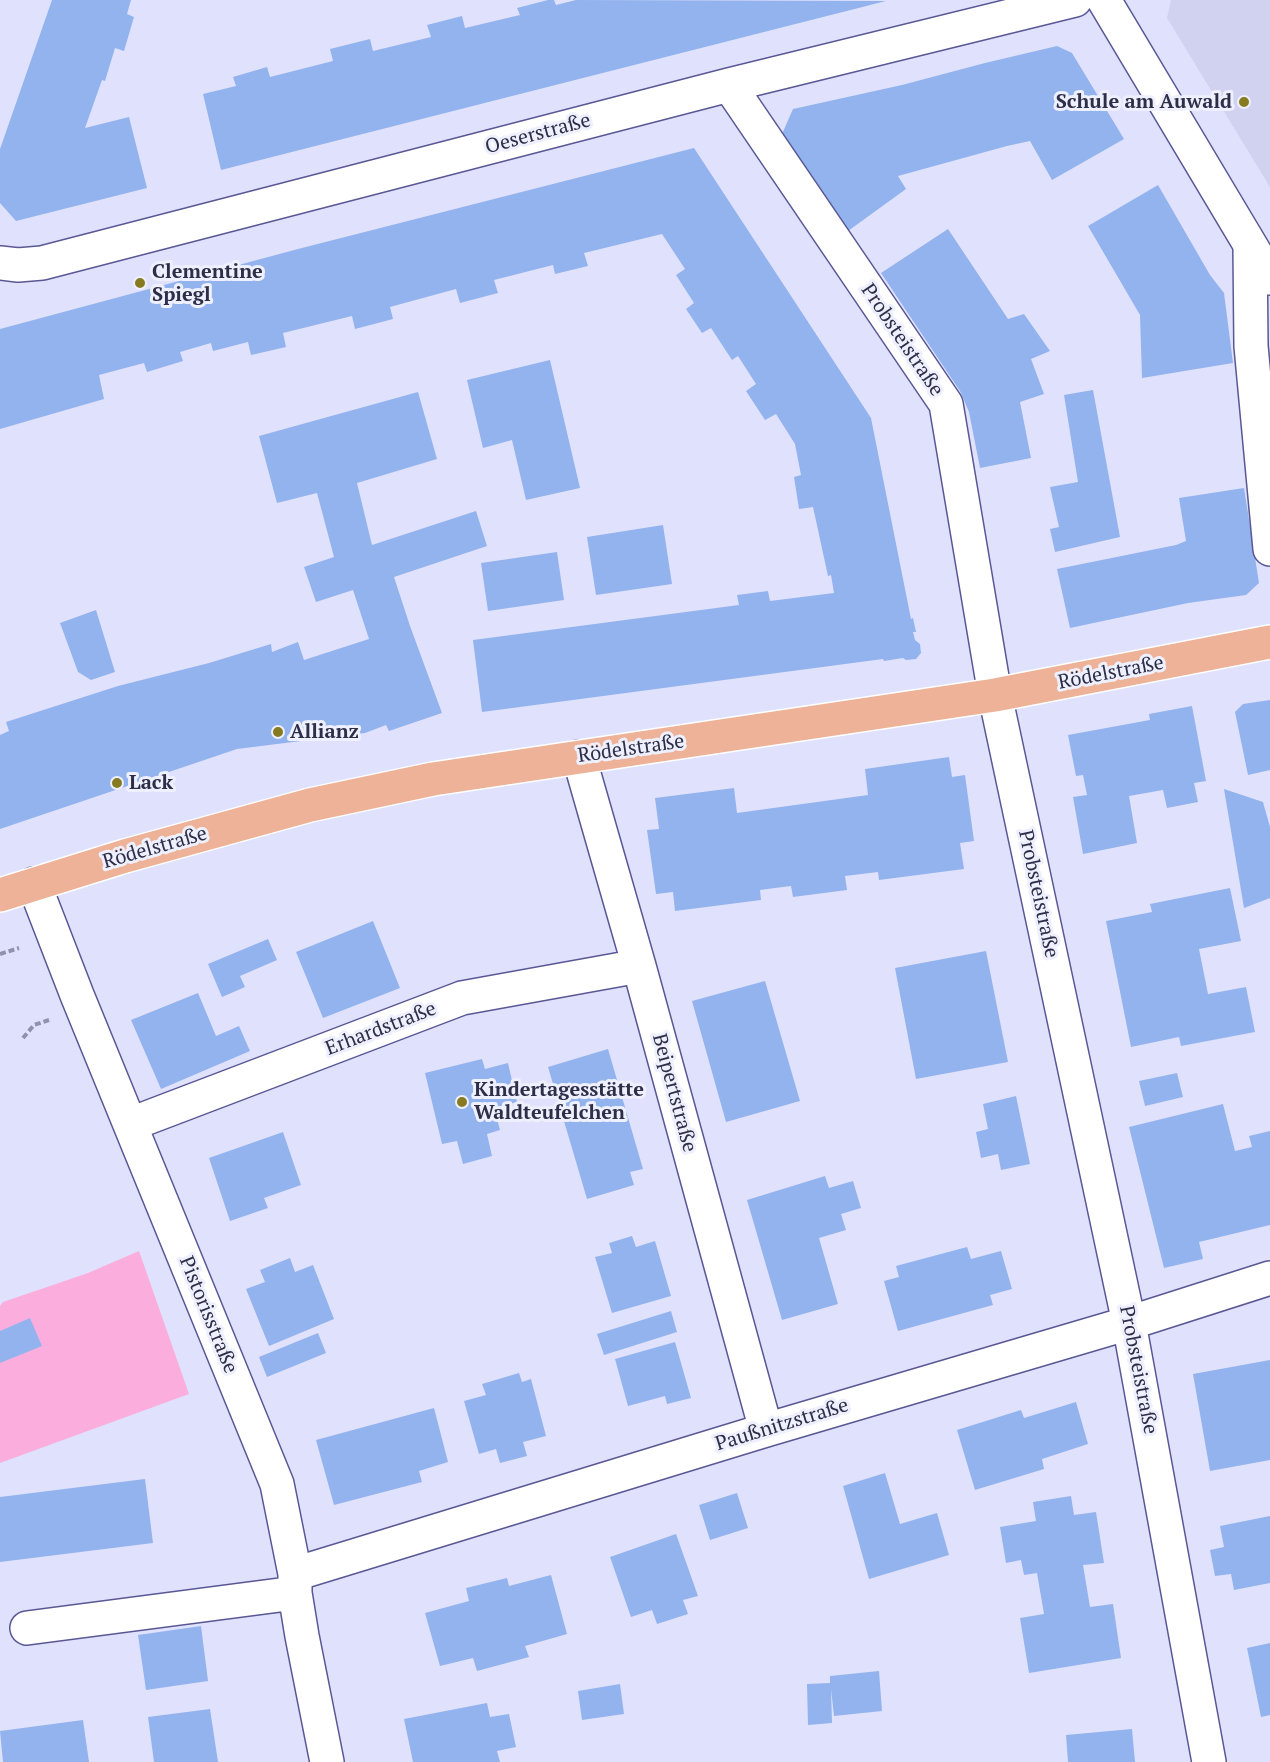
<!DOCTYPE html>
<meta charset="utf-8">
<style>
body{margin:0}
canvas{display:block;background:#e0e1fd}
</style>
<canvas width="1270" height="1762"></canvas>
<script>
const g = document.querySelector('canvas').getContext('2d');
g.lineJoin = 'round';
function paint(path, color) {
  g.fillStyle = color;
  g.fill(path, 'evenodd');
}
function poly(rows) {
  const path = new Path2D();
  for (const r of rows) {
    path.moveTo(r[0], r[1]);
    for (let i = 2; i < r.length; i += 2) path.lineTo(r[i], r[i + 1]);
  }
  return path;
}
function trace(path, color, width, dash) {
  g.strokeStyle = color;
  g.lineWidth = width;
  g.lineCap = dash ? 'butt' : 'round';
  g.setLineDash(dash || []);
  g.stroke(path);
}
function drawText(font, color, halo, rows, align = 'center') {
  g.font = font + ' "PT Serif",serif';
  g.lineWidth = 6;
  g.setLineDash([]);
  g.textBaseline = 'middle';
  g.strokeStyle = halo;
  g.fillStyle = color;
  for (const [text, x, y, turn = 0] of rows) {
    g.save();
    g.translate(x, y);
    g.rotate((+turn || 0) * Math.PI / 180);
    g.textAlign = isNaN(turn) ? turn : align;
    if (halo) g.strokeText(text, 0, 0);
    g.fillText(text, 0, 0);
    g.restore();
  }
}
paint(poly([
 [1171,0,1270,0,1270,187,1167,18]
]), '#d0d2f0');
paint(poly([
 [139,1251,189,1394,0,1463,0,1306,3,1302,88,1273]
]), '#fbaedd');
paint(poly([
 [52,0,131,0,127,14,134,17,124,51,115,48,105,81,102,80,85,128,129,117,147,188,16,221,0,203,0,149],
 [548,0,554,0,556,5,576,0,886,1,221,170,203,94,236,86,233,77,267,67,270,77,333,61,330,49,370,39,373,51,431,37,427,25,462,16,465,28,520,15,517,8],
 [1057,46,1072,53,1124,139,1052,180,1030,141,1007,146,898,176,906,189,848,231,782,134,793,109,902,85,985,63],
 [694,148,871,418,911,619,913,618,916,632,913,632,915,640,920,644,921,653,916,659,906,660,903,658,884,661,883,659,482,712,473,640,739,605,737,595,768,591,770,601,834,593,831,575,828,576,813,507,799,509,794,477,801,475,795,444,776,414,765,420,746,391,756,384,738,356,732,360,711,328,702,333,686,309,694,303,676,275,685,269,662,234,584,253,588,266,555,274,553,265,494,280,498,293,460,303,456,289,390,307,393,319,355,329,352,316,283,333,286,347,251,355,248,342,213,351,211,343,180,352,183,361,147,372,144,363,99,375,104,399,0,429,0,329,298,249],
 [1158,185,1210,275,1224,293,1233,363,1142,378,1140,315,1088,226],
 [948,229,1008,319,1024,314,1050,351,1031,359,1044,394,1020,402,1031,458,980,468,969,412,960,391,881,273],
 [550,360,580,488,526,500,512,440,483,448,467,380],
 [1093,390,1120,537,1055,552,1050,529,1059,527,1050,487,1078,482,1064,395],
 [418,392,437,459,357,483,372,545,476,511,487,546,394,577,410,626,442,713,389,731,386,725,365,733,237,749,0,829,0,735,9,731,6,722,118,686,209,663,271,644,272,652,298,642,304,660,369,639,353,590,316,602,304,567,334,557,317,493,277,503,259,436],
 [1244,488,1259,583,1246,595,1188,603,1070,628,1057,569,1176,545,1186,541,1179,498],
 [663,525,672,584,596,595,587,537],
 [557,552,564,600,488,611,481,563],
 [96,610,115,672,91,680,78,672,60,623],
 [1270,700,1270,770,1248,775,1235,712,1243,704],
 [1192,706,1206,781,1194,783,1198,802,1167,808,1163,790,1129,796,1137,843,1083,854,1073,797,1087,795,1083,775,1076,776,1068,735,1150,720,1149,714],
 [949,757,952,777,965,775,974,841,960,843,964,869,879,880,878,872,845,876,847,890,793,897,791,886,775,888,760,890,761,900,675,911,673,892,656,894,647,830,659,829,655,798,734,788,737,813,868,795,865,769],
 [1224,789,1263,802,1270,827,1270,898,1244,908],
 [1230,888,1241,941,1199,949,1208,994,1246,987,1255,1032,1181,1046,1179,1037,1131,1047,1106,921,1152,912,1150,904],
 [373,921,400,988,323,1018,296,952],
 [268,939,277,960,240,976,245,987,222,997,208,964],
 [986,951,1008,1062,916,1079,895,968],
 [765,981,800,1101,726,1122,692,1001],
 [198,993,216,1036,239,1026,250,1051,161,1089,131,1020],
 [608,1049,643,1169,630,1172,634,1185,587,1199,548,1067],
 [482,1059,485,1069,508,1063,517,1102,494,1108,500,1130,487,1134,492,1156,463,1164,457,1141,442,1144,425,1073],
 [1177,1073,1183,1097,1145,1106,1139,1081],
 [1016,1096,1030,1164,1001,1170,998,1154,981,1158,976,1132,988,1129,983,1104],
 [1223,1104,1235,1151,1252,1147,1249,1136,1270,1131,1270,1225,1199,1242,1203,1259,1164,1268,1129,1127],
 [283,1132,301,1185,264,1198,268,1208,230,1221,209,1158],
 [825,1176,829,1188,853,1181,861,1208,841,1214,846,1230,819,1238,838,1304,782,1320,747,1200],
 [632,1236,636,1247,655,1241,671,1296,612,1313,595,1257,612,1253,609,1243],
 [967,1247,971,1259,1001,1251,1012,1289,990,1295,993,1305,898,1331,884,1281,899,1277,896,1266],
 [290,1258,295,1272,313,1265,334,1319,269,1346,246,1289,265,1282,260,1270],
 [671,1311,677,1332,604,1355,597,1334],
 [30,1318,42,1346,0,1363,0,1331],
 [318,1333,326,1353,267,1377,259,1357],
 [675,1342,691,1398,667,1404,665,1396,628,1406,615,1359],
 [1270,1360,1270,1460,1210,1471,1193,1374],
 [519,1373,522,1382,531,1379,546,1436,523,1442,527,1456,500,1463,496,1449,479,1454,464,1401,486,1395,482,1384],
 [1076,1402,1088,1444,1042,1459,1044,1469,975,1490,957,1430,1021,1410,1024,1418],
 [434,1408,448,1462,419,1471,422,1482,334,1505,316,1440],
 [885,1473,900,1524,937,1513,949,1555,869,1579,843,1486],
 [145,1479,153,1543,0,1562,0,1497],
 [737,1493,748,1528,710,1540,699,1505],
 [1071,1496,1074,1515,1096,1512,1104,1563,1083,1565,1090,1607,1113,1604,1121,1658,1029,1673,1020,1618,1044,1614,1037,1573,1024,1575,1021,1560,1006,1563,1000,1527,1036,1521,1033,1502],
 [1270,1516,1270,1583,1234,1590,1231,1574,1215,1576,1210,1550,1224,1547,1220,1526],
 [676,1534,698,1596,683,1600,688,1614,657,1624,652,1610,631,1617,610,1557],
 [551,1575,567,1634,525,1646,529,1657,477,1671,473,1658,440,1666,425,1613,469,1601,466,1588,507,1578,509,1586],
 [201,1626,208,1681,146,1690,138,1635],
 [1270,1643,1270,1715,1261,1717,1247,1648],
 [879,1671,882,1711,834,1716,831,1689,832,1723,808,1725,807,1684,830,1683,830,1676],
 [620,1684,624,1714,582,1720,578,1691],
 [487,1703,490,1717,509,1714,516,1747,497,1751,500,1762,413,1762,404,1719],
 [210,1709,218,1762,154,1762,148,1717],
 [83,1720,89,1762,3,1762,0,1731],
 [1132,1729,1135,1762,1068,1762,1066,1735]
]), '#93b3ef');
const minor = poly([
 [1104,0,1270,278],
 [729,85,946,404,995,695,1129,1323,1209,1762],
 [1250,246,1251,346,1270,549],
 [0,263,18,265,42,263,729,85,1075,0],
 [579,757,639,966,766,1430],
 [34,884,77,995,277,1484,295,1574,295,1593,302,1636,327,1762],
 [131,1124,462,998,639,966],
 [295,1574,766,1430,1129,1323,1270,1278],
 [27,1628,295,1593]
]);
const major = poly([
 [0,895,125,856,310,805,433,779,995,695,1270,642]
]);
trace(minor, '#595894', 36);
trace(major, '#fff', 36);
trace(poly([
 [0,954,19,948],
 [23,1038,34,1025,49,1020]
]), '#9091ac', 4, [6, 3]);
trace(minor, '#fff', 33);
trace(major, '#edb298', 33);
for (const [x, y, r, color] of [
 [1244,102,6,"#867b21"],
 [140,283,6,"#867b21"],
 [278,732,6,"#867b21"],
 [117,783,6,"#867b21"],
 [462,1102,6,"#867b21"]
]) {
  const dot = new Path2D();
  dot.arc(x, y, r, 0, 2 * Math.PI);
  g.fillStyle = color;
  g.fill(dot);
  trace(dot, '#eff0fe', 2);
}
drawText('bold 20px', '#2d2e48', '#eff0fe', [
 ["Schule am Auwald",1232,102,"right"],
 ["Clementine",152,272],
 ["Spiegl",152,295],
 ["Allianz",290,732],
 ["Lack",129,783],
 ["Kindertagesstätte",474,1090],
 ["Waldteufelchen",474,1113]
], 'left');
drawText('20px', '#2d2e48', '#eff0fe', [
 ["Oeserstraße",538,134,-15],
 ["Probsteistraße",902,340,56],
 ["Rödelstraße",1111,673,-11],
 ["Rödelstraße",631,749,-8],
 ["Rödelstraße",155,848,-16],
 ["Probsteistraße",1038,894,78],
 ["Erhardstraße",381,1029,-21],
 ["Beipertstraße",674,1093,75],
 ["Pistorisstraße",208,1315,68],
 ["Probsteistraße",1138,1370,79],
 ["Paußnitzstraße",782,1425,-17]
]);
</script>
